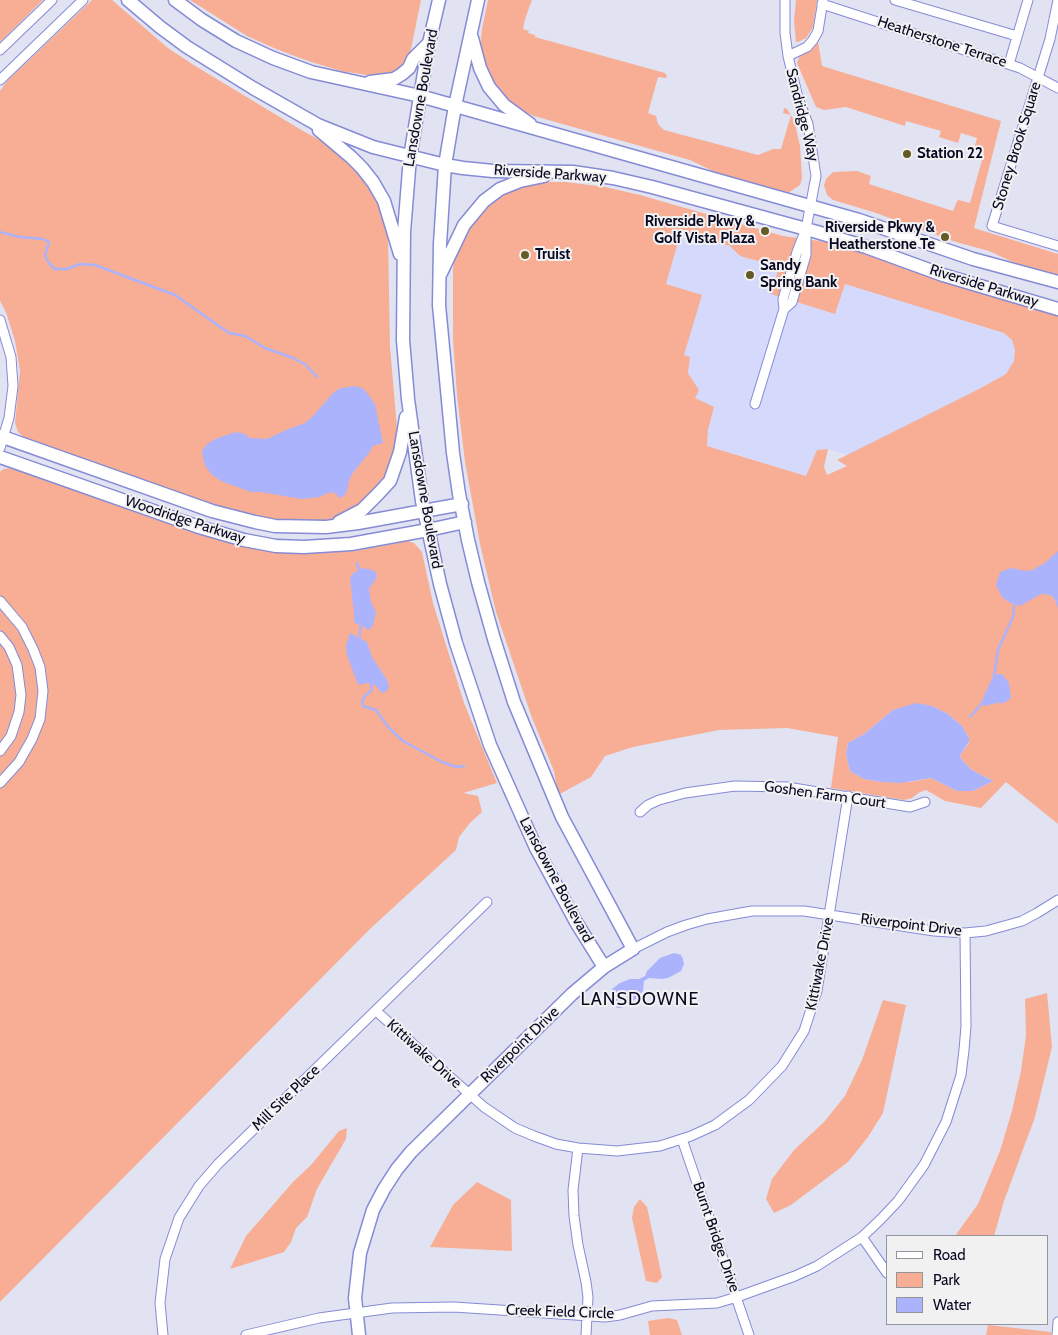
<!DOCTYPE html>
<style>
body{margin:0}
#map{position:relative;width:1058px;height:1335px;overflow:hidden;background:#e1e3f3;font-family:Cabin,sans-serif}
canvas{display:block}
.legend{position:absolute;left:886px;top:1235px;width:162px;height:90px;box-sizing:border-box;background:#f1f1f1;border:1px solid #94949f;margin:0;padding:6px 9px;list-style:none;font-size:15px;color:#090823}
.legend li{display:flex;align-items:center;gap:10px;height:25px}
.legend b{width:25px;border:1px solid #94949f}
</style>
<div id="map">
<canvas width="1058" height="1335"></canvas>
<ul class="legend">
<li><b style="height:6px;background:#fff"></b>Road</li>
<li><b style="height:14px;background:#f7ae95"></b>Park</li>
<li><b style="height:14px;background:#acb3fd"></b>Water</li>
</ul>
</div>
<script>
const g = document.querySelector('canvas').getContext('2d');
g.lineJoin = 'round';
function paint(path, color) {
  g.fillStyle = color;
  g.fill(path, 'evenodd');
}
function poly(rows) {
  const path = new Path2D();
  for (const r of rows) {
    path.moveTo(r[0], r[1]);
    for (let i = 2; i < r.length; i += 2) path.lineTo(r[i], r[i + 1]);
  }
  return path;
}
function trace(path, color, width, dash) {
  g.strokeStyle = color;
  g.lineWidth = width;
  g.lineCap = dash ? 'butt' : 'round';
  g.setLineDash(dash || []);
  g.stroke(path);
}
function drawText(font, color, halo, rows, align = 'center') {
  g.font = font + ' Cabin,sans-serif';
  g.lineWidth = 4;
  g.setLineDash([]);
  g.textBaseline = 'middle';
  g.strokeStyle = halo;
  g.fillStyle = color;
  for (const [text, x, y, turn = 0] of rows) {
    g.save();
    g.translate(x, y);
    g.rotate((+turn || 0) * Math.PI / 180);
    g.textAlign = isNaN(turn) ? turn : align;
    if (halo) g.strokeText(text, 0, 0);
    g.fillText(text, 0, 0);
    g.restore();
  }
}
paint(poly([
 [681,232,730,246,740,256,779,267,772,293,835,314,844,283,1004,333,1012,340,1015,350,1014,361,1006,374,979,389,848,455,828,449,817,450,806,476,707,446,708,430,714,408,694,398,699,390,688,373,684,355,701,295,665,285]
]), '#d5dafc');
paint(poly([
 [0,0,43,0,0,42],
 [92,0,112,0,168,48,192,64,303,131,331,146,360,171,380,204,388,236,390,347,397,428,396,444,387,474,375,493,357,508,341,517,325,521,307,522,266,518,240,514,25,438,18,432,15,423,20,371,15,341,6,312,0,301,0,91,7,81],
 [190,0,421,0,409,59,404,66,390,76,373,76,341,71,308,61,276,49,247,36],
 [488,0,532,0,525,19,523,29,529,31,528,33,535,35,535,37,665,73,667,76,666,78,658,77,648,113,656,116,658,124,664,130,758,155,773,149,781,149,791,115,783,113,784,108,787,109,794,120,800,146,802,178,800,185,788,193,717,173,690,160,534,116,518,109,510,104,488,77,480,49,482,29],
 [796,0,817,0,813,27,806,38,798,42,796,42,794,21],
 [818,41,822,66,1001,121,974,228,1058,254,1058,276,1017,264,989,251,956,242,873,212,833,200,827,195,824,185,826,179,833,172,857,171,871,176,869,184,953,211,957,201,959,200,970,203,984,153,974,149,977,138,961,133,958,143,939,137,941,131,906,121,905,126,846,107,824,110,816,107,797,63,801,52,814,46],
 [536,182,566,182,605,187,640,195,783,236,827,242,873,255,1058,314,1058,824,1006,782,981,808,945,801,926,790,920,792,912,798,904,800,831,788,838,737,787,728,719,730,633,747,605,756,591,777,558,795,554,771,532,718,496,612,480,544,465,462,457,395,453,339,453,268,456,251,461,234,496,195],
 [681,232,730,246,740,256,779,267,771,294,835,314,845,284,1004,333,1012,340,1015,350,1014,361,1006,374,979,389,837,460,847,466,827,475,824,467,828,449,817,450,806,476,707,446,708,430,714,407,695,398,699,390,688,373,690,357,684,355,702,295,666,284],
 [932,706,948,714,962,726,969,738,969,743,960,755,962,760,972,770,993,781,973,791,957,791,931,778,910,782,882,782,864,779,850,771,846,754,848,743,864,734,893,710,900,708],
 [12,468,217,539,268,550,300,554,355,551,408,541,414,543,422,552,433,603,464,703,497,783,463,793,478,796,482,812,470,823,459,837,456,850,371,928,0,1302,0,472,3,469],
 [1047,993,1052,1047,1035,1117,1004,1201,994,1236,955,1236,978,1204,1000,1151,1012,1111,1021,1071,1026,1035,1025,999],
 [883,1000,906,1005,883,1113,868,1137,848,1162,791,1205,774,1213,766,1199,772,1179,794,1150,824,1122,845,1096,862,1060],
 [347,1128,346,1139,317,1189,307,1217,296,1228,291,1242,284,1252,230,1269,246,1236,293,1182,311,1165,339,1131],
 [477,1182,511,1200,512,1251,430,1247,453,1205],
 [640,1199,647,1207,662,1277,657,1283,646,1281,632,1218,634,1207],
 [668,1318,677,1320,682,1335,650,1335,648,1321],
 [988,1325,1051,1332,1051,1335,986,1335]
]), '#f7ae95');
paint(poly([
 [355,386,364,389,375,404,383,443,373,446,369,453,352,474,349,481,347,491,344,496,339,498,337,495,332,492,325,494,320,497,302,499,260,492,251,492,221,481,211,474,205,465,203,458,202,451,207,444,215,439,236,432,245,434,250,438,267,439,286,430,305,423,312,417,334,392,341,388],
 [1058,551,1058,609,1055,600,1052,596,1045,594,1041,594,1020,606,1010,603,1002,597,996,585,1000,572,1011,568,1026,571,1032,570,1045,563],
 [362,568,373,570,376,573,377,577,369,589,371,602,376,612,373,625,369,630,354,622,354,613,350,578,352,574],
 [350,633,367,642,372,657,387,680,389,686,387,691,382,693,375,685,367,683,359,685,357,682,347,655,346,646],
 [994,674,1002,674,1009,683,1011,698,1004,703,997,703,984,706,982,703,983,698],
 [916,703,932,706,948,714,962,726,969,738,969,742,960,755,962,760,972,770,993,781,973,791,957,791,931,778,901,783,882,782,864,779,850,771,846,754,848,743,864,734,893,710],
 [674,953,681,955,683,959,684,964,681,971,668,978,662,979,649,978,644,981,643,991,639,997,621,1008,617,1008,610,996,612,989,620,983,630,979,639,979,645,976,647,971,660,958]
]), '#acb3fd');
trace(poly([
 [0,232,20,237,43,239,49,242,45,256,49,263,55,269,67,269,80,264,95,265,175,295,229,333,245,336,265,348,293,358,306,365,317,377],
 [357,563,360,572],
 [359,639,361,624],
 [994,676,998,650,1013,617,1014,606],
 [370,680,372,690,365,696,362,701,363,706,376,710,389,728,403,741,442,762,456,767,464,766],
 [970,717,984,701]
]), '#acb3fd', 2.5);
const street = poly([
 [895,0,1017,36],
 [1058,0,1050,39,992,226,1058,246],
 [822,4,1020,68,1058,88],
 [0,50,52,0],
 [788,56,807,47,813,40,818,31,823,0],
 [1009,64,1028,0],
 [0,80,83,0],
 [784,309,792,302,806,255,806,230],
 [0,320,11,357,13,386,9,418,0,448],
 [755,404,784,309,783,299,797,252,806,229,816,176,808,124,798,98,788,56,785,33,785,0],
 [0,601,22,627,33,649,40,667,43,691,40,719,32,739,19,762,0,783],
 [0,636,9,647,17,665,21,695,19,712,11,736,0,751],
 [640,812,648,805,659,800,685,793,735,786,787,787,910,807,925,802],
 [633,949,667,932,686,925,707,919,752,911,804,911,934,931,965,933,986,931,1022,921,1037,913,1058,900],
 [376,1011,484,1107,515,1128,534,1136,556,1144,578,1148,617,1151,660,1146,691,1136,715,1125,749,1100,782,1066,804,1031,817,991,848,796],
 [682,1139,749,1335],
 [578,1148,573,1190,574,1216,578,1245,586,1282,588,1297,586,1335],
 [862,1237,887,1273],
 [163,1335,160,1303,165,1259,179,1218,199,1186,218,1164,487,902],
 [246,1335,319,1318,392,1308,454,1307,605,1317,620,1315,652,1306,717,1303,737,1297,795,1276,817,1266,862,1237,880,1220,898,1201,924,1165,946,1122,961,1075,964,1050,966,1026,965,933],
 [1057,1335,1058,1322]
]);
const secondary = poly([
 [128,0,160,27,187,47,253,88,318,125,373,147,445,165,463,168,493,171,573,172,613,178,652,187,817,232,866,247,943,275,1058,309],
 [175,0,202,20,236,41,273,58,311,72,420,96,859,220,973,259,1058,282],
 [439,0,429,43,410,157,404,232,403,340,408,399,422,501,440,584,456,643,490,745,536,848,576,922,604,967],
 [472,38,480,68,489,87,504,105,530,124],
 [370,82,394,79,402,74,409,68,413,59,429,43],
 [319,130,351,157,362,168,373,182,384,201,400,254],
 [441,273,464,225,484,201,500,189,520,181,544,176],
 [0,436,212,511,255,522,275,526,326,527,358,523,462,504],
 [0,457,199,527,244,540,276,546,304,547,351,544,428,530,465,522],
 [339,522,362,510,378,494,390,481,400,452,406,417],
 [359,1335,355,1298,360,1253,373,1210,384,1189,397,1169,411,1152,572,994,604,967,633,949,562,817,514,702,494,639,478,582,468,540,459,494,453,453,439,305,440,244,445,165,455,106,478,0]
]);
trace(street, '#858bd4', 11);
trace(secondary, '#858bd4', 15);
trace(street, '#fff', 9);
trace(secondary, '#fff', 12);
for (const [x, y, r, color] of [
 [907,154,5,"#635a26"],
 [765,231,5,"#635a26"],
 [945,237,5,"#635a26"],
 [525,255,5,"#635a26"],
 [750,275,5,"#635a26"]
]) {
  const dot = new Path2D();
  dot.arc(x, y, r, 0, 2 * Math.PI);
  g.fillStyle = color;
  g.fill(dot);
  trace(dot, '#f1f1f1', 2);
}
drawText('15px', '#090823', '#f1f1f1', [
 ["Heatherstone Terrace",942,42,18],
 ["Lansdowne Boulevard",421,98,-80],
 ["Sandridge Way",802,115,76],
 ["Stoney Brook Square",1017,146,-73],
 ["Riverside Parkway",550,174,4],
 ["Riverside Parkway",984,286,17],
 ["Lansdowne Boulevard",425,500,80],
 ["Woodridge Parkway",185,520,18],
 ["Goshen Farm Court",825,795,8],
 ["Lansdowne Boulevard",556,880,62],
 ["Riverpoint Drive",911,925,7],
 ["Kittiwake Drive",820,964,-79],
 ["Riverpoint Drive",520,1045,-44],
 ["Kittiwake Drive",424,1054,42],
 ["Mill Site Place",286,1098,-44],
 ["Burnt Bridge Drive",716,1237,71],
 ["Creek Field Circle",560,1312,2]
]);
drawText('bold 15px', '#090823', '#f1f1f1', [
 ["Station 22",917,154],
 ["Riverside Pkwy &",755,222,"right"],
 ["Golf Vista Plaza",755,239,"right"],
 ["Riverside Pkwy &",935,228,"right"],
 ["Heatherstone Te",935,245,"right"],
 ["Truist",535,255],
 ["Sandy",760,266],
 ["Spring Bank",760,283]
], 'left');
g.letterSpacing = '1px';
drawText('18px', '#090823', '#f1f1f1', [
 ["LANSDOWNE",640,1000]
]);
g.letterSpacing = '0px';
</script>
